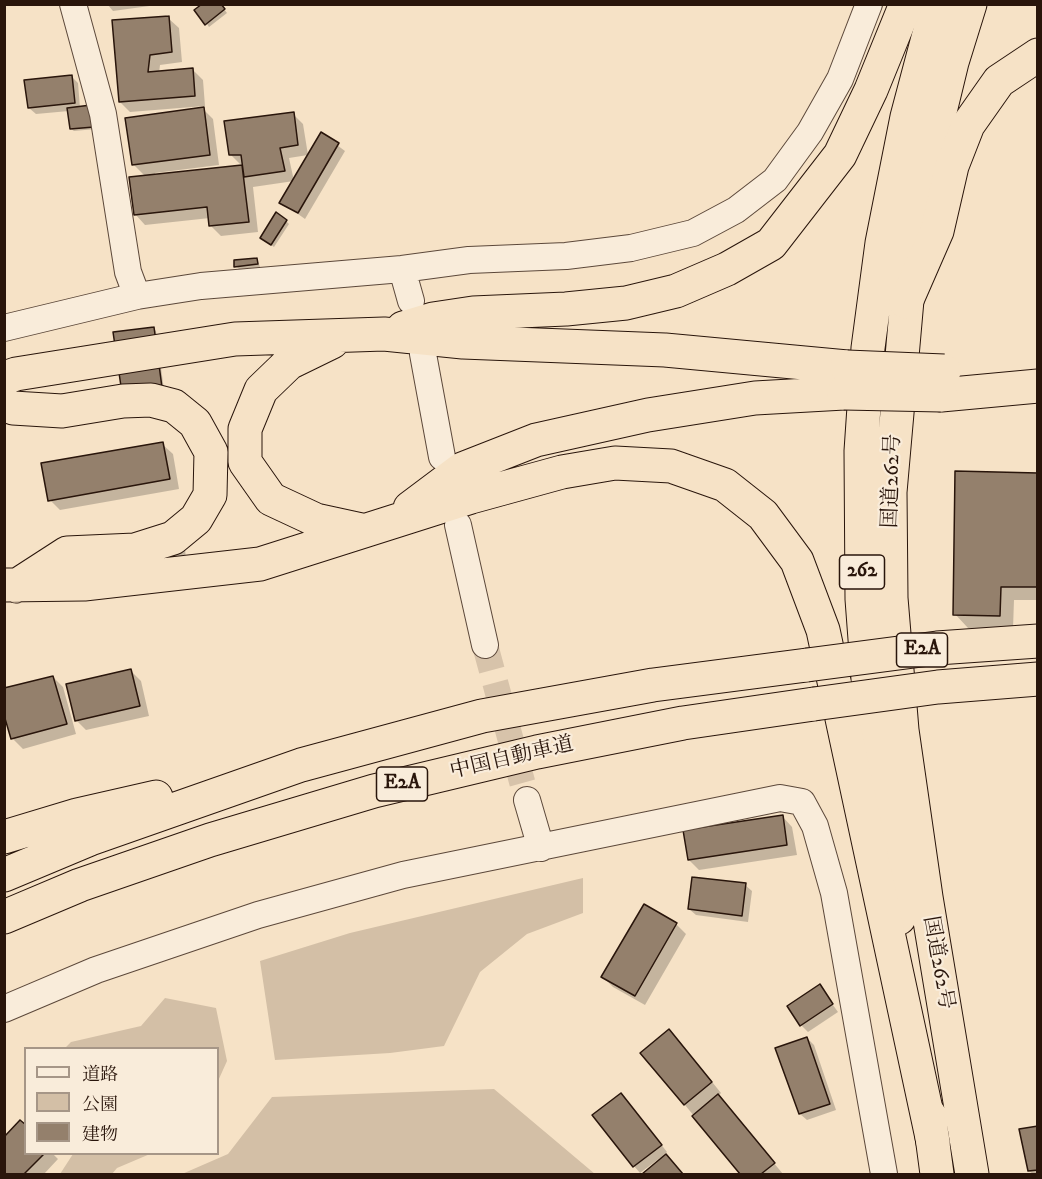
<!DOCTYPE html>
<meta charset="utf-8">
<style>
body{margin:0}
#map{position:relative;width:1042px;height:1179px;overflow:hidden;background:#f6e2c6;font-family:"IM FELL DW Pica","Noto Serif JP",serif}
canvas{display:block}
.frame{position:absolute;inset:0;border:6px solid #29150b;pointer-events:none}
.legend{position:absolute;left:24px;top:1047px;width:195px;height:108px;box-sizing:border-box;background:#f9ecda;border:2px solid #a69687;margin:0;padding:8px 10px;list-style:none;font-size:18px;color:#29150b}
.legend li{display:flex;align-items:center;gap:12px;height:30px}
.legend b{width:30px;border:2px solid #a69687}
</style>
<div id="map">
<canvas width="1042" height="1179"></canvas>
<div class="frame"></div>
<ul class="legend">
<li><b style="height:8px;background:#f9ecda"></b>道路</li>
<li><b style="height:16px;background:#d3bfa6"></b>公園</li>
<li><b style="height:16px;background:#94806c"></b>建物</li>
</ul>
</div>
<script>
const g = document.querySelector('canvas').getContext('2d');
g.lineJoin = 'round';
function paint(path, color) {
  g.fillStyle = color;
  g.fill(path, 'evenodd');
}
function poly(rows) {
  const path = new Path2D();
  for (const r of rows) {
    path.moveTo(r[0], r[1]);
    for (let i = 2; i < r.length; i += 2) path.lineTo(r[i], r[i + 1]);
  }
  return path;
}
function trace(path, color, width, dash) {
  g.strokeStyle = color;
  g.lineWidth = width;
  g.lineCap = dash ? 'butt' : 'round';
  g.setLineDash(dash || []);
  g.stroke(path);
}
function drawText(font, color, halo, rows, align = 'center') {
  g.font = font + ' "IM FELL DW Pica","Noto Serif JP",serif';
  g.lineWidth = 4.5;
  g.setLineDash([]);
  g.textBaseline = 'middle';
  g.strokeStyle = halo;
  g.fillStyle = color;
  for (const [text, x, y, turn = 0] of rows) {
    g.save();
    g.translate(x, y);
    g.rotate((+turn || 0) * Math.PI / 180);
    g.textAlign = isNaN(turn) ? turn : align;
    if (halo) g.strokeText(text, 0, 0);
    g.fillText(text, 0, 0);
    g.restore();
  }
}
paint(poly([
 [583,878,583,913,527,934,480,972,444,1046,390,1053,275,1060,260,961,350,933],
 [165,998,216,1008,227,1061,218,1081,218,1048,65,1048,71,1042,141,1026],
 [494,1089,595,1174,182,1174,228,1154,272,1097],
 [73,1154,150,1154,117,1168,112,1174,60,1174]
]), '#d3bfa6');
paint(poly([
 [107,4,164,4,113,11],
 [220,4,227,13,209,27,207,24],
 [168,18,179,28,182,62,160,65,159,73,193,70,203,80,205,106,130,112,120,102],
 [71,76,78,83,80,108,96,129,74,131,71,129,69,111,36,114,29,108],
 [203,109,213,119,219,165,155,173,156,176,243,167,230,154,293,114,303,124,308,155,289,158,294,181,253,187,258,232,221,236,211,226,210,218,145,225,135,214,146,177,133,164],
 [322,134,345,151,305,219,281,202],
 [286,221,289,224,274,247,262,238],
 [257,259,260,267,239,269,236,266],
 [153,328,156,331,165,397,127,402],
 [162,444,173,454,179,489,60,510,50,500],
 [1038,475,1038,600,1014,600,1013,629,968,628,955,614],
 [150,548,185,549,189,588],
 [131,671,141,681,149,716,86,730,76,720],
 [53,677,63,687,76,734,23,749,12,738],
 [782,816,792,827,797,855,699,870,689,860],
 [745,885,752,891,748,922,696,915,689,909],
 [676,924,686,934,645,1005,613,987,603,977],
 [819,986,838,1012,808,1032,801,1025],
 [807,1038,814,1045,836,1110,807,1120,800,1114],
 [679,1041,721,1093,718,1096,783,1174,742,1174,642,1053],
 [628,1102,667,1152,665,1154,683,1174,644,1174,662,1160,660,1158,640,1173,634,1166],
 [1038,1127,1038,1174,1033,1174,1029,1171],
 [4,1139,26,1154,53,1154,58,1159,44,1174,4,1174]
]), '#0003');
const building = poly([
 [202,4,221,4,225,9,205,25,194,10,202,4],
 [169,16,172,52,150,55,148,72,193,68,195,96,119,102,112,20,169,16],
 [72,75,75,103,28,108,24,80,72,75],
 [91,105,94,127,70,129,67,108,91,105],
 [204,107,210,155,132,165,125,118,204,107],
 [294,112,298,145,280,148,285,171,244,177,241,155,229,155,224,121,294,112],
 [321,132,339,143,298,213,279,203,321,132],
 [242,165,249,222,209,226,207,207,134,215,129,177,242,165],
 [276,212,287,220,271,245,260,238,276,212],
 [257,258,258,264,234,267,234,260,257,258],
 [154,327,163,395,123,400,113,332,154,327],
 [163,442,170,479,48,501,41,463,163,442],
 [955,471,1038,473,1038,587,1001,587,1000,616,953,615,955,471],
 [131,669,140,706,75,721,66,684,131,669],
 [53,676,67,724,11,739,4,715,4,688,53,676],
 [783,815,787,845,688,860,683,830,783,815],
 [692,877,746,883,742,916,688,909,692,877],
 [644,904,677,923,635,996,601,977,644,904],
 [820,984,833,1004,800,1026,787,1006,820,984],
 [669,1029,712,1082,684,1105,640,1053,669,1029],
 [807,1037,830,1104,799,1114,775,1048,807,1037],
 [621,1093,662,1145,633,1167,592,1115,621,1093],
 [718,1094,775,1163,761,1174,740,1174,692,1116,718,1094],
 [20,1120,26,1125,26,1154,44,1154,24,1174,4,1174,4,1137,20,1120],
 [1038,1126,1038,1170,1028,1171,1019,1129,1038,1126],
 [666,1154,683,1174,642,1174,666,1154]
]);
paint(building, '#94806c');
trace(building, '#29150b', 1.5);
trace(poly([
 [485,645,527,800]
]), '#d7c3aa', 26, [26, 13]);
const minor = poly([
 [73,4,103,114,128,272,137,296,201,286,402,269,469,260,566,256,631,248,693,233,736,210,775,180,810,132,840,79,869,4],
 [402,269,411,301],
 [4,328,137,296],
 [423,354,442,457],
 [458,525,485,645],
 [527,800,541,848],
 [4,1009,96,970,258,915,403,875,780,798,802,802,815,826,834,893,884,1174]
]);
const trunk = poly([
 [970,4,952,62,927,165,910,266,890,492,891,598,902,730,926,897,972,1174],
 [899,918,873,746,862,599,861,451,868,348,882,243,907,117,937,4],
 [929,1114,937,1174]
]);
const motorway = poly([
 [906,302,937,231,952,166,968,125,999,81,1038,55],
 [403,328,433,319,473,313,566,309,626,303,676,291,727,269,771,244,840,155,871,90,906,4],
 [332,342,289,363,261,390,245,429,245,462,271,499,316,520,362,530],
 [4,378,16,374,235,339,384,334,463,342,665,350,847,367],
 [941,395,1038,386],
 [4,404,13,408,62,411,123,401,151,400,174,406,195,423,211,452,210,495,196,519,173,538,135,550,67,553,16,586],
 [410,508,462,469,536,440,648,415,755,398,844,393],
 [4,585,84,584,260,564,471,497,562,472,615,463,671,466,725,485,763,515,797,561,823,630,933,1142],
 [4,837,77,815,156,797],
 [4,875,90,839,301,765,482,716,653,685,807,665],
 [4,917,80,885,210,840,374,791,537,752,683,723,814,704]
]);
trace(minor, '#5c483a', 28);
trace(trunk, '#29150b', 35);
trace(motorway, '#29150b', 35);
trace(minor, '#f9ecda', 26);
trace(trunk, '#f6e2c6', 33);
trace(motorway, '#f6e2c6', 33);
const motorwayBridge = poly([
 [847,367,944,371],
 [844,393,941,395],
 [807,665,937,648,1038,641],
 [814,704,938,687,1038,679]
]);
trace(motorwayBridge, '#29150b', 35, []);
trace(motorwayBridge, '#f6e2c6', 33);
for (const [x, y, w] of [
 [862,572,45],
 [922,650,51],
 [402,784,51]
]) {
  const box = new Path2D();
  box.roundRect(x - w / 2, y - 17, w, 34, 4.5);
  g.fillStyle = '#f9ecda';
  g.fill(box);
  trace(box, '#29150b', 1.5);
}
drawText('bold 20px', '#29150b', null, [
 ["262",862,572],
 ["E2A",922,650],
 ["E2A",402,784]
]);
drawText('21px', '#29150b', '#f9ecda', [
 ["国道262号",893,481,-88],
 ["中国自動車道",512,759,-13],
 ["国道262号",937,963,80]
]);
</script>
